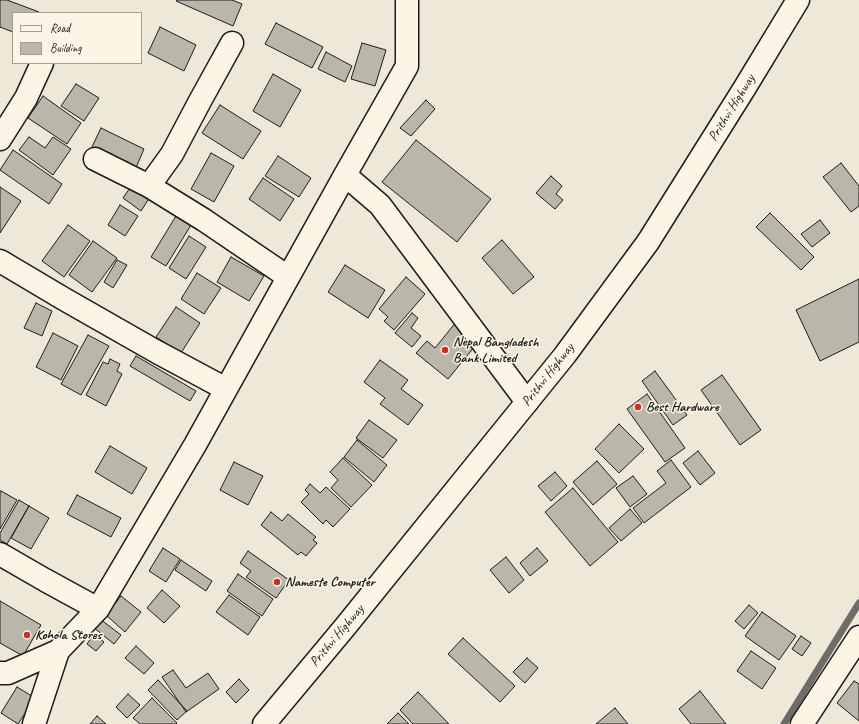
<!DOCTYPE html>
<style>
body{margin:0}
#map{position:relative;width:859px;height:724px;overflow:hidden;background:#eee8d9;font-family:Caveat,sans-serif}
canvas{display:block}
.legend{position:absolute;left:12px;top:12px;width:130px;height:52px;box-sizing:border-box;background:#fcf5e5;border:1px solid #a29e95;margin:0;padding:5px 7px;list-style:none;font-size:12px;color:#1c1c1c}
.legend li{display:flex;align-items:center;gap:8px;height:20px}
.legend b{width:20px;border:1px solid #a29e95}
</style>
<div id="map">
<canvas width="859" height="724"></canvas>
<ul class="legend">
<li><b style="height:5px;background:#fcf5e5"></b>Road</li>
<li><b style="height:11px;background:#bab6aa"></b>Building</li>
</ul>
</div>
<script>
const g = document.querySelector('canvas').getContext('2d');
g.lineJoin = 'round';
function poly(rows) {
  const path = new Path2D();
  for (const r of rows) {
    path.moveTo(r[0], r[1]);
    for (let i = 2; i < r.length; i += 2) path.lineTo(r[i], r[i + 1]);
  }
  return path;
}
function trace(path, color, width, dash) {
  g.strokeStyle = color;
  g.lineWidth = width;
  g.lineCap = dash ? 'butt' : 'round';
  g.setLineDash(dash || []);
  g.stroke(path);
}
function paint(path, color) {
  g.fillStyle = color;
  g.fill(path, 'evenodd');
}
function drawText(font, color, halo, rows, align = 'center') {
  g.font = font + ' Caveat,sans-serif';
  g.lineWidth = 3;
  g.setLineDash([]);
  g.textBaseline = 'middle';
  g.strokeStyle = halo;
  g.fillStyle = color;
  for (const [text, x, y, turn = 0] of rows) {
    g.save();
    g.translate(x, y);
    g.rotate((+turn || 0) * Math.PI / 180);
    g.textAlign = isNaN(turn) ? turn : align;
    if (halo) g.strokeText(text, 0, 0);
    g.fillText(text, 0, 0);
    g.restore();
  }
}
trace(poly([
 [784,724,859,603]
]), '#6f6c67', 7);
const building = poly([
 [0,0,7,0,39,12,38,13,13,13,13,32,0,27,0,0],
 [177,0,232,0,242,4,233,26,176,1,177,0],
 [276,23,323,47,312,68,265,44,276,23],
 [160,27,196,45,184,71,148,53,160,27],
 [362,43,386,50,375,86,351,79,362,43],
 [326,52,352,66,345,82,318,69,326,52],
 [273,74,301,90,280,127,253,111,273,74],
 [76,84,99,98,84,121,61,106,76,84],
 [43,96,81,123,67,144,28,118,43,96],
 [426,100,435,109,411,136,400,128,426,100],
 [220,105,261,131,243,159,202,133,220,105],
 [101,128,144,149,135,170,91,149,101,128],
 [29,137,45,148,53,137,71,149,53,175,19,150,29,137],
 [416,140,491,199,457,242,382,182,416,140],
 [13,150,62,184,49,204,0,170,13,150],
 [211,153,234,166,214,202,191,189,211,153],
 [278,156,311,178,299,197,265,176,278,156],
 [841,163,859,186,859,206,851,212,823,177,841,163],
 [551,176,562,186,556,194,563,200,555,209,536,193,551,176],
 [263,178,294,199,280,221,249,199,263,178],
 [132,185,150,197,141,211,123,198,132,185],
 [0,187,21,201,0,233,0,187],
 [120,205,138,216,125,236,108,225,120,205],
 [770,213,814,257,801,270,756,227,770,213],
 [176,216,191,225,166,266,151,257,176,216],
 [820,220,830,233,812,247,801,234,820,220],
 [68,225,90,241,64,277,42,261,68,225],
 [189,236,206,247,186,279,169,268,189,236],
 [502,240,534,277,513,294,482,258,502,240],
 [93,241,117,258,92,292,69,275,93,241],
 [231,257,264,276,249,301,217,282,231,257],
 [117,260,127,265,113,288,104,282,117,260],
 [345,265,385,290,368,318,328,292,345,265],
 [197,273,221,288,204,314,181,299,197,273],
 [406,277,425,294,394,330,384,321,388,317,379,309,406,277],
 [859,279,859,342,820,361,796,310,859,279],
 [36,303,52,311,42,336,24,328,36,303],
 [176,307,200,323,181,353,156,337,176,307],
 [412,313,418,318,411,328,421,336,412,347,395,333,412,313],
 [457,321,480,340,448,379,416,353,427,341,435,348,457,321],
 [53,333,78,346,61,380,36,367,53,333],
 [88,335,109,346,81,395,61,384,88,335],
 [136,356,196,391,190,401,130,366,136,356],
 [110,359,120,364,117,371,122,374,106,406,86,395,103,362,108,364,110,359],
 [380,360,408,380,401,389,423,405,408,425,380,404,385,398,364,382,380,360],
 [655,371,687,415,673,425,642,381,655,371],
 [722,375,761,430,740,445,701,390,722,375],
 [647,394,685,448,665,462,627,409,647,394],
 [369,420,397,440,383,458,356,438,369,420],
 [619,424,644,449,619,473,595,449,619,424],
 [357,440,387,465,374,482,344,457,357,440],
 [110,446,147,468,132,494,95,472,110,446],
 [698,451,715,473,700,485,683,463,698,451],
 [343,458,372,485,351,507,331,488,338,480,330,472,343,458],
 [671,460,691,487,644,523,633,508,666,483,657,471,671,460],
 [597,461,617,484,593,505,573,482,597,461],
 [234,462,263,476,248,505,220,490,234,462],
 [555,472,567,486,551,501,538,486,555,472],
 [633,476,647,494,630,507,616,488,633,476],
 [310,484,320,493,326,487,350,509,333,527,326,520,323,524,301,502,309,494,305,490,310,484],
 [573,488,618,542,590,566,545,512,573,488],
 [1,491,17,500,0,529,0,493,1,491],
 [77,495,121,518,111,537,67,514,77,495],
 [19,500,29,506,7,544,0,540,0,533,19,500],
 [29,506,49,518,31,549,11,538,29,506],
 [630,509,642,523,621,541,609,528,630,509],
 [271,512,282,521,288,514,316,537,313,540,317,543,306,556,301,552,298,555,261,525,271,512],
 [163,548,180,559,166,582,149,571,163,548],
 [537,548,548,561,530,576,520,563,537,548],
 [248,551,289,580,276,598,246,577,251,571,240,563,248,551],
 [506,557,524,580,509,593,490,570,506,557],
 [181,560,212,581,206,591,175,570,181,560],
 [238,574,273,599,262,616,227,591,238,574],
 [162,590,180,606,164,623,147,608,162,590],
 [229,595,260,617,248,635,216,612,229,595],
 [121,596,141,612,125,632,106,615,121,596],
 [0,601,41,625,23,656,0,643,0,601],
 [749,605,758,613,744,629,735,621,749,605],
 [762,612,796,636,779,660,745,636,762,612],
 [100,619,121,635,114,644,93,627,100,619],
 [94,634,104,642,96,651,87,644,94,634],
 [801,636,811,643,802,656,792,649,801,636],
 [463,638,515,686,500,702,448,654,463,638],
 [136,646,154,663,144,674,125,658,136,646],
 [751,651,776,668,762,689,737,671,751,651],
 [527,658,538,668,525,683,513,672,527,658],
 [173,670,186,688,208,673,219,689,186,712,162,677,173,670],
 [239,679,249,690,236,703,226,692,239,679],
 [158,680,187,711,177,720,148,690,158,680],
 [854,681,859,684,859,721,837,703,854,681],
 [17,687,35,698,18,724,1,713,17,687],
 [700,691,726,724,691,724,679,709,700,691],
 [418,692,449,724,413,724,400,710,418,692],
 [128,694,140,705,127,718,116,707,128,694],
 [152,698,177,723,176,724,140,724,133,718,152,698],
 [615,708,628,724,596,724,615,708],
 [398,713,409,724,387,724,398,713],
 [97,716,106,724,90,724,97,716]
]);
paint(building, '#bab6aa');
trace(building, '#1c1c1c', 1);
const minor = poly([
 [0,139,26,98,42,63],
 [95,159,149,186,204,220,288,277],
 [345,175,380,205,527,402],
 [149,186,172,154,200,101,232,43],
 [0,261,64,299,157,352,226,389],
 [0,554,45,580,98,609],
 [0,673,8,673,58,651],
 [34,724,58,651,98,609,195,445,345,175,407,66,407,0],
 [802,724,859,637]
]);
const highway = poly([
 [264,724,345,627,565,355,648,242,744,89,798,0]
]);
trace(minor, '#1c1c1c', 25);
trace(highway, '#1c1c1c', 25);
trace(minor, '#fcf5e5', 22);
trace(highway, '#fcf5e5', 22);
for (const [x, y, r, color] of [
 [445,350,4,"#c8321e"],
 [638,407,4,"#c8321e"],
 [277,582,4,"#c8321e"],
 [27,635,4,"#c8321e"]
]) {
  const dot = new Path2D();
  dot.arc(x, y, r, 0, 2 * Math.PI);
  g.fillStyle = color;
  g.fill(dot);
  trace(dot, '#fcf5e5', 1.5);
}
drawText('14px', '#1c1c1c', '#fcf5e5', [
 ["Prithvi Highway",732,108,-58],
 ["Prithvi Highway",548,375,-52],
 ["Prithvi Highway",337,636,-50]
]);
drawText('bold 14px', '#1c1c1c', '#fcf5e5', [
 ["Nepal Bangladesh",453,342],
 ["Bank Limited",453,358],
 ["Best Hardware",646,407],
 ["Nameste Computer",285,582],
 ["Kohola Stores",35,635]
], 'left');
</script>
